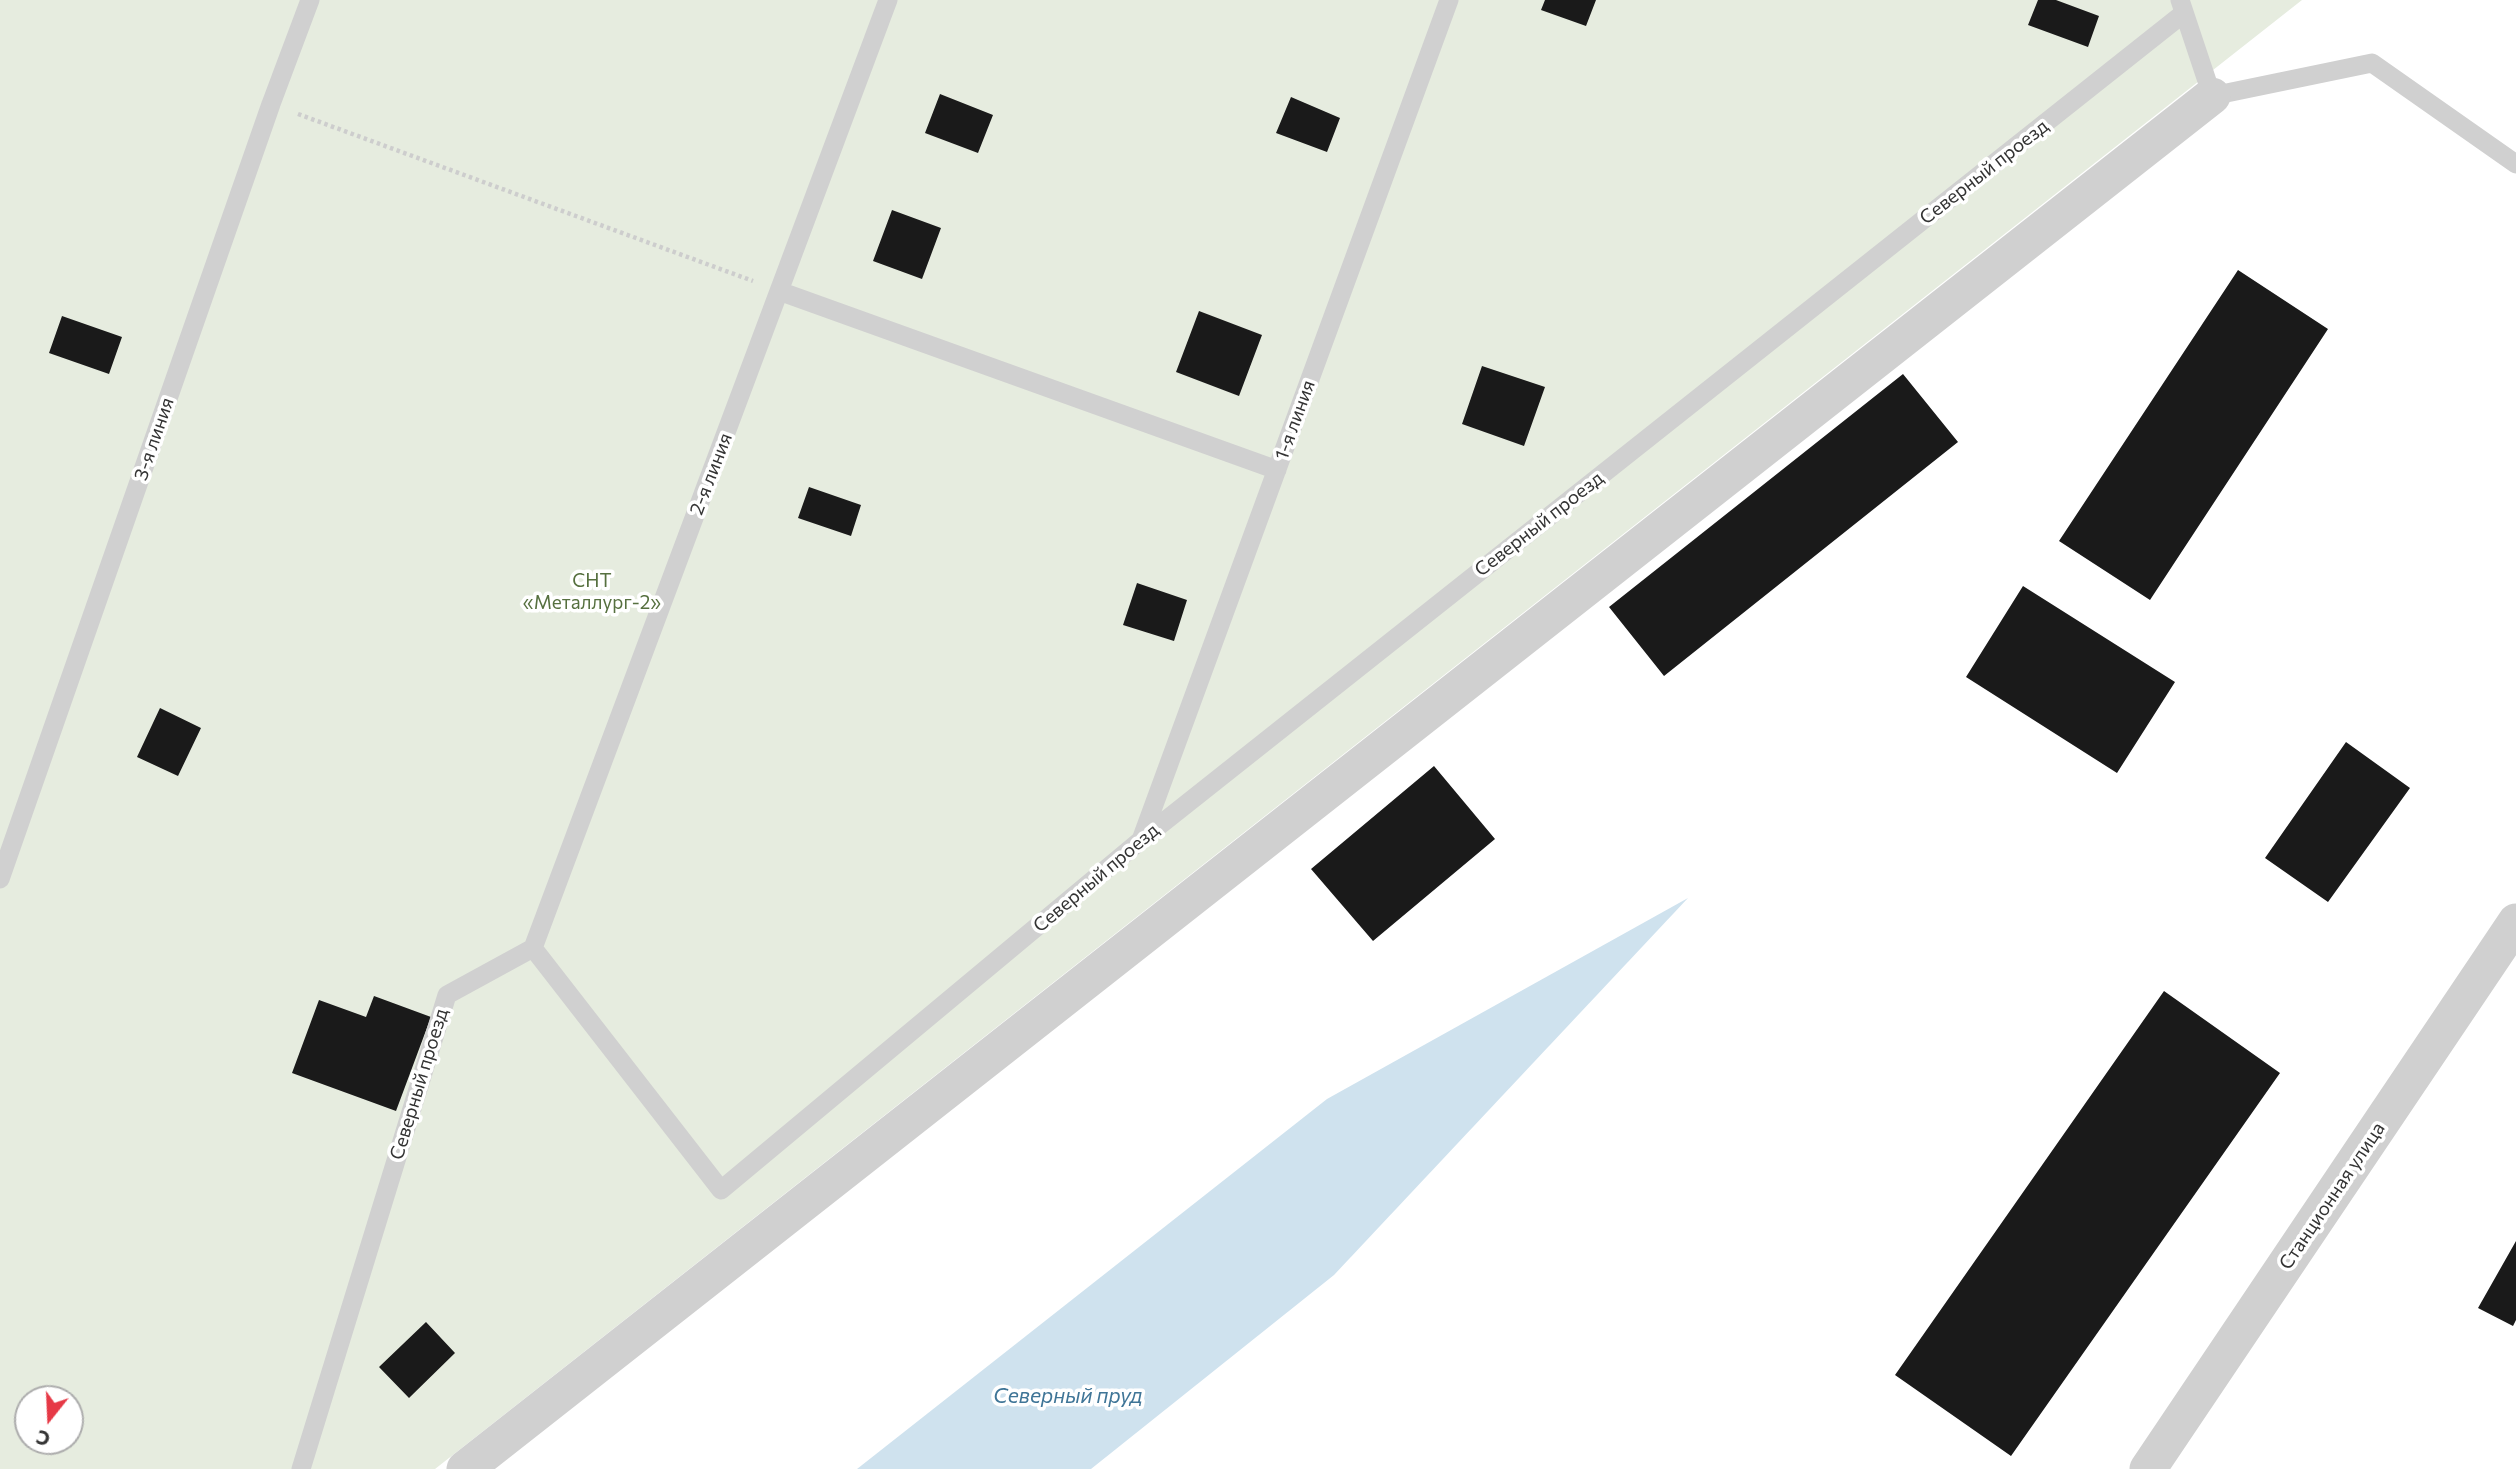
<!DOCTYPE html>
<meta charset="utf-8">
<style>
body{margin:0}
#map{position:relative;width:2516px;height:1469px;overflow:hidden;background:#fff;font-family:Commissioner,sans-serif}
canvas{display:block}
.north{position:absolute;left:14px;top:1385px;width:70px;height:70px;box-sizing:border-box;background:#fff;border:2px solid #adadad;border-radius:50%;rotate:198deg;font-size:19px;font-weight:700;line-height:28px;text-align:center;color:#333}
.north::after{content:'';display:block;margin:auto;width:24px;height:32px;background:#e63946;clip-path:polygon(50% 0,100% 100%,50% 72%,0 100%)}
</style>
<div id="map">
<canvas width="2516" height="1469"></canvas>
<div class="north">С</div>
</div>
<script>
const g = document.querySelector('canvas').getContext('2d');
g.lineJoin = 'round';
function paint(path, color) {
  g.fillStyle = color;
  g.fill(path, 'evenodd');
}
function poly(rows) {
  const path = new Path2D();
  for (const r of rows) {
    path.moveTo(r[0], r[1]);
    for (let i = 2; i < r.length; i += 2) path.lineTo(r[i], r[i + 1]);
  }
  return path;
}
function trace(path, color, width, dash) {
  g.strokeStyle = color;
  g.lineWidth = width;
  g.lineCap = dash ? 'butt' : 'round';
  g.setLineDash(dash || []);
  g.stroke(path);
}
function drawText(font, color, halo, rows, align = 'center') {
  g.font = font + ' Commissioner,sans-serif';
  g.lineWidth = 7;
  g.setLineDash([]);
  g.textBaseline = 'middle';
  g.strokeStyle = halo;
  g.fillStyle = color;
  for (const [text, x, y, turn = 0] of rows) {
    g.save();
    g.translate(x, y);
    g.rotate((+turn || 0) * Math.PI / 180);
    g.textAlign = isNaN(turn) ? turn : align;
    if (halo) g.strokeText(text, 0, 0);
    g.fillText(text, 0, 0);
    g.restore();
  }
}
paint(poly([
 [0,0,2302,0,435,1469,0,1469],
 [28,1399,70,1399,70,1441,28,1441]
]), '#e6ecdf');
paint(poly([
 [1688,898,1334,1275,1091,1469,857,1469,1327,1099]
]), '#cfe2ee');
paint(poly([
 [1545,0,1596,0,1586,26,1541,10],
 [2038,0,2056,0,2099,16,2088,47,2028,25],
 [940,94,993,115,978,153,925,133],
 [1291,97,1340,118,1327,152,1276,133],
 [892,210,941,228,922,279,873,261],
 [2238,270,2328,329,2150,600,2059,541],
 [1199,311,1262,335,1239,396,1176,372],
 [62,316,122,337,109,374,49,353],
 [1482,366,1545,387,1524,446,1462,424],
 [1903,374,1958,442,1664,676,1609,607],
 [809,487,861,505,851,536,798,518],
 [1137,583,1187,600,1174,641,1123,625],
 [2023,586,2175,682,2117,773,1966,677],
 [160,708,201,728,178,776,137,757],
 [2346,742,2410,788,2328,902,2265,858],
 [1434,766,1495,839,1373,941,1311,869],
 [2164,991,2280,1073,2011,1456,1895,1375],
 [374,996,431,1017,396,1111,292,1073,319,1000,366,1017],
 [2516,1241,2516,1320,2513,1326,2478,1308],
 [426,1322,455,1353,409,1398,379,1367]
]), '#1a1a1a');
trace(poly([
 [298,114,753,281]
]), '#cdcdcd', 4.5, [3.5, 3.5]);
trace(poly([
 [2180,0,2212,96,2372,63,2516,164],
 [779,291,1277,470],
 [1141,840,1449,0],
 [0,879,271,104,310,0],
 [533,948,721,1190,1141,840,2184,13],
 [533,948,888,0],
 [301,1469,447,995,533,948]
]), '#d0d0d0', 19);
trace(poly([
 [465,1469,2212,96],
 [2148,1469,2516,922]
]), '#d0d0d0', 37);
drawText('19px', '#333', '#fff', [
 ["Северный проезд",1984,172,-38],
 ["1-я линия",1295,420,-70],
 ["3-я линия",154,439,-71],
 ["2-я линия",711,474,-69],
 ["Северный проезд",1539,524,-38],
 ["Северный проезд",1096,878,-40],
 ["Северный проезд",419,1084,-73],
 ["Станционная улица",2332,1196,-56]
]);
drawText('19px', '#56703f', '#fff', [
 ["СНТ",592,581],
 ["«Металлург-2»",592,603]
]);
drawText('italic 21px', '#3f7597', '#fff', [
 ["Северный пруд",1068,1396]
]);
</script>
